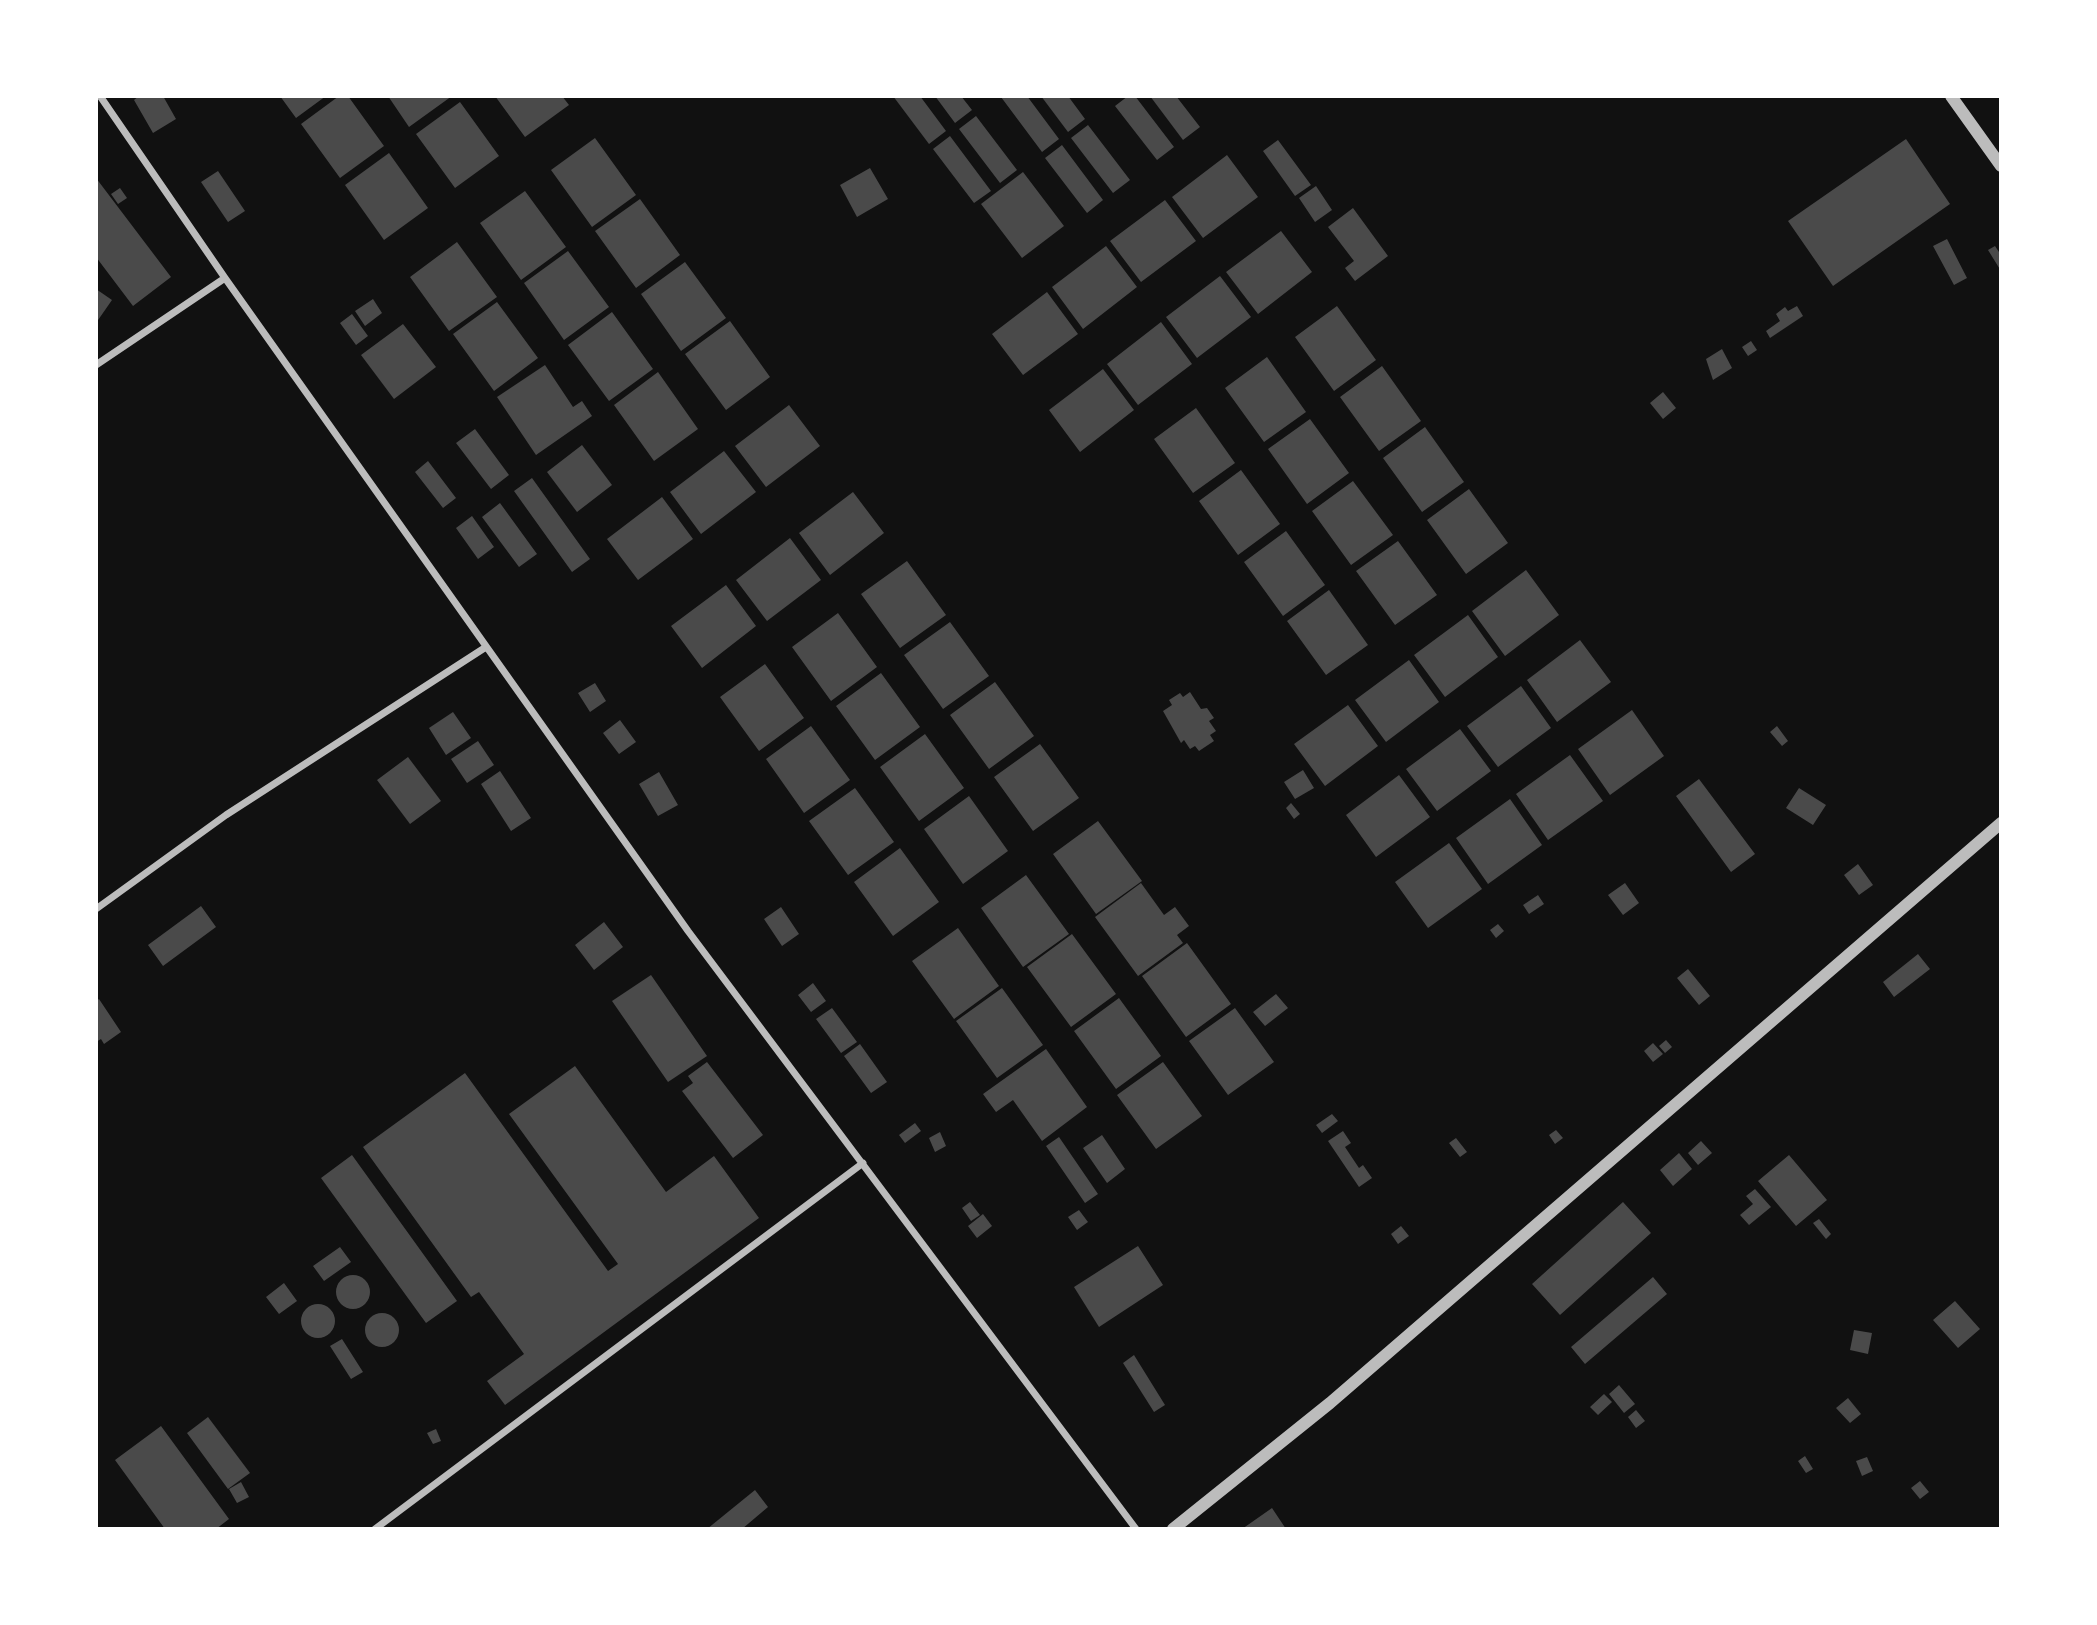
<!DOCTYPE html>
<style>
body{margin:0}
#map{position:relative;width:2097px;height:1625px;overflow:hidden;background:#111;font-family:Helvetica,sans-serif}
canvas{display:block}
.frame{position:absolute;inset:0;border:98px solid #fff;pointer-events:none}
</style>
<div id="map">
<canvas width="2097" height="1625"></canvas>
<div class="frame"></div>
</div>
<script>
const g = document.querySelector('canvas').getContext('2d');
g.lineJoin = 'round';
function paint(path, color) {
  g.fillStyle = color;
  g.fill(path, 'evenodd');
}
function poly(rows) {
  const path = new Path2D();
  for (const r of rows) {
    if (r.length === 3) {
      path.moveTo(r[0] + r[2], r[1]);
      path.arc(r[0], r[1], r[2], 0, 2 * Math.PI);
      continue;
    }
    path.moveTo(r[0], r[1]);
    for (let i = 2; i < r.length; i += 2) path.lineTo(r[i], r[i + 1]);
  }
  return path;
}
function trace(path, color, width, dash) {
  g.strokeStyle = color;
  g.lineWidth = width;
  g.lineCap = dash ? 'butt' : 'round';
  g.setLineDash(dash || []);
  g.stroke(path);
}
paint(poly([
 [139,96,163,96,176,119,153,133,134,100],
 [280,96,326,96,296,118],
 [339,96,348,96,384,146,340,178,301,124],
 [388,96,452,96,409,127],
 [495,96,562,96,569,105,525,137],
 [893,96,920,96,946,131,929,144],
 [935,96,961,96,972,110,955,123],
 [1002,96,1027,96,1059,139,1042,152,1001,97],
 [1041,96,1068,96,1085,119,1068,132],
 [1128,96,1135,96,1174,147,1157,160,1115,106],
 [1150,96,1176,96,1200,127,1183,140],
 [460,102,499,156,455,188,416,134],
 [976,116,1017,170,1000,183,959,129],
 [1088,125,1130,180,1113,193,1071,138],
 [950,136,991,191,974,203,933,149],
 [595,138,636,195,592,227,551,170],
 [1906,139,1950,204,1833,286,1788,221],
 [1278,140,1311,185,1295,196,1263,151],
 [1062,145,1103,200,1087,213,1045,158],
 [389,153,428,208,384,240,345,185],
 [1227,155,1258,197,1203,238,1172,197],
 [870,168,888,199,857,217,840,185],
 [218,171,245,211,228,222,201,182],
 [1023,172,1064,226,1022,258,981,204],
 [96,178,171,277,133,306,96,257],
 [1316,186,1332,210,1315,222,1299,198],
 [120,188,127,198,118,204,111,194],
 [525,191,566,247,521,280,480,223],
 [640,199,680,255,636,288,595,231],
 [1165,200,1196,241,1141,282,1110,241],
 [1353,208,1388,256,1355,281,1345,268,1354,261,1328,227],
 [1281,231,1312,272,1258,314,1226,272],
 [1947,239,1967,278,1954,285,1933,246],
 [457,242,497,297,449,331,410,277],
 [1106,246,1137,287,1083,329,1052,287],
 [1995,246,2001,255,2001,271,1988,250],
 [568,251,609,307,564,340,524,283],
 [685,262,726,318,681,351,641,294],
 [1220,276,1251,317,1197,358,1166,317],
 [96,289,112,300,96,323],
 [1047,292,1078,334,1023,375,992,334],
 [373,299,382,313,365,326,355,311],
 [497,302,538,358,494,391,453,334],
 [1337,306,1376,360,1334,391,1295,337],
 [1797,306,1803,316,1770,338,1766,331,1780,321,1776,314,1785,307,1788,311],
 [612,312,653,369,609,401,568,345],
 [352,314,368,336,356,345,340,323],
 [730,321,770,377,726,410,685,354],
 [1161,322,1192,364,1138,405,1107,364],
 [403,324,436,367,394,399,361,355],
 [1751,341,1757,350,1748,356,1742,347],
 [1722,349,1732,368,1713,380,1706,359],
 [1267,357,1306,412,1264,442,1225,388],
 [545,365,573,407,582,401,592,416,536,455,497,397],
 [1382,366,1421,421,1379,451,1340,397],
 [1103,369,1134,410,1080,452,1049,410],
 [658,372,698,429,654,461,614,405],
 [1663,392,1676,408,1663,419,1650,403],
 [789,405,820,446,766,487,735,446],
 [1196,408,1235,463,1193,493,1154,439],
 [1310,419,1349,473,1307,504,1268,449],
 [1425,427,1464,482,1422,512,1383,458],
 [475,429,509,475,491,489,456,443],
 [582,445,612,485,577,512,547,472],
 [724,451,756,492,701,534,670,492],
 [428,461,456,498,443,508,415,472],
 [1241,470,1280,524,1238,555,1199,501],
 [532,478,590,559,572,572,514,491],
 [1353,481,1393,535,1351,565,1312,511],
 [1469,489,1508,543,1466,574,1427,520],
 [853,492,884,533,830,575,799,533],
 [662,497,693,539,638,580,607,539],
 [500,503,537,554,519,567,482,517],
 [472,516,494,547,478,559,456,528],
 [1286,531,1325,585,1283,616,1244,562],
 [790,538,821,580,767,621,736,580],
 [1398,541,1437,595,1395,625,1356,571],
 [907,561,946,615,900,648,861,594],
 [1526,570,1559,615,1505,656,1472,611],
 [726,585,756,626,702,668,671,626],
 [1329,590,1368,645,1326,675,1287,621],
 [838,613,877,667,831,701,792,647],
 [1468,615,1498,657,1445,697,1414,655],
 [950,622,989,676,943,709,904,655],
 [1580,640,1611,682,1557,722,1527,680],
 [1409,660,1439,702,1386,742,1355,700],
 [765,664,804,718,759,751,720,697],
 [881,673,920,727,875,760,836,706],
 [995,682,1034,736,989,769,950,715],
 [595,683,606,701,590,712,578,693],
 [1521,686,1551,728,1498,767,1467,726],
 [1190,692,1201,709,1207,708,1214,718,1209,721,1216,731,1210,735,1214,741,1199,751,1195,746,1190,749,1184,740,1181,743,1163,711,1172,705,1169,700,1180,693,1183,697],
 [1348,705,1378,746,1325,786,1294,744],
 [1632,710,1664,756,1610,795,1578,749],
 [453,712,471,738,446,755,429,728],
 [620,720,636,742,619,754,603,733],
 [811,726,850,780,804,813,766,759],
 [1777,726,1788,741,1782,746,1770,732],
 [1460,729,1491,771,1437,811,1406,769],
 [925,734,964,788,919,821,880,767],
 [478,741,494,765,467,783,451,759],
 [1040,744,1079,798,1033,831,994,777],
 [1570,755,1603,801,1548,840,1516,794],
 [408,757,441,801,410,824,377,780],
 [1303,770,1314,788,1295,799,1284,782],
 [500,771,531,818,511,831,481,784],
 [659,772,678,805,658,816,639,784],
 [1399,775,1430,817,1376,857,1346,815],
 [1699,779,1755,854,1731,872,1676,796],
 [855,788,894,842,848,875,809,821],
 [1799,788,1826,805,1813,825,1786,808],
 [969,796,1008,851,963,884,924,829],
 [1510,799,1542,845,1488,884,1456,838],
 [1291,803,1300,814,1294,819,1286,808],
 [1098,821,1142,881,1096,914,1053,854],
 [1449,843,1482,889,1428,928,1395,882],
 [900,848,939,902,893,936,854,882],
 [1858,864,1873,885,1859,895,1844,875],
 [1026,875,1069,934,1023,967,981,908],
 [1141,883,1164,915,1175,907,1189,926,1177,935,1183,943,1138,976,1095,917],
 [1625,883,1639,903,1623,915,1608,895],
 [1538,895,1544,904,1529,914,1523,905],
 [201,906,216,927,163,966,148,945],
 [781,907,799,934,782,946,764,919],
 [604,922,623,947,594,970,575,945],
 [1498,924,1504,931,1496,938,1490,930],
 [958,928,999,986,954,1019,912,961],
 [1072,934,1116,994,1071,1027,1027,967],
 [1187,943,1231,1004,1186,1037,1142,976],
 [1918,954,1930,969,1894,997,1883,982],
 [1688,969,1710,996,1699,1005,1677,978],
 [651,975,707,1056,668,1082,612,1001],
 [813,983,826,1001,811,1012,798,995],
 [1002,988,1043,1045,997,1078,956,1021],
 [1276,994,1288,1008,1265,1026,1253,1012],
 [1119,998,1161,1056,1116,1089,1074,1031],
 [99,999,121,1032,104,1044,101,1039,96,1042,96,1001],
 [832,1008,857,1042,841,1053,816,1019],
 [1235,1008,1274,1062,1228,1095,1189,1041],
 [1666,1040,1672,1047,1665,1053,1659,1046],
 [1653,1043,1663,1054,1653,1062,1644,1051],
 [860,1044,887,1082,871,1093,844,1056],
 [1046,1049,1087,1107,1042,1141,1013,1100,996,1112,983,1094],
 [707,1062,763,1135,733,1158,682,1091,693,1083,688,1076],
 [1163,1062,1202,1116,1156,1149,1117,1095],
 [575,1066,666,1192,714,1156,759,1218,505,1405,487,1381,524,1354,479,1292,471,1297,363,1147,465,1073,608,1271,618,1264,509,1114],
 [1332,1114,1338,1121,1322,1133,1316,1125],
 [915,1123,921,1131,905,1143,899,1135],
 [1556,1130,1563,1138,1555,1144,1549,1135],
 [1343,1131,1351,1143,1345,1147,1359,1168,1363,1165,1372,1178,1359,1187,1328,1141],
 [940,1132,946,1146,935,1152,929,1138],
 [1102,1135,1125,1169,1107,1183,1083,1148],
 [1059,1137,1098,1194,1085,1203,1046,1146],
 [1456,1138,1467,1152,1460,1157,1449,1143],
 [1701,1141,1712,1153,1698,1165,1688,1153],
 [1679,1153,1692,1169,1673,1186,1660,1170],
 [352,1155,457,1301,426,1323,321,1178],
 [1789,1155,1827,1200,1796,1226,1758,1181],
 [1755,1189,1771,1207,1749,1225,1740,1215,1753,1204,1746,1196],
 [970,1202,980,1215,971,1221,962,1208],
 [1623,1202,1651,1233,1560,1315,1532,1284],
 [1079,1210,1088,1222,1077,1230,1068,1217],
 [983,1214,992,1226,977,1238,968,1226],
 [1819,1219,1831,1234,1826,1239,1813,1223],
 [1401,1226,1409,1236,1398,1244,1391,1234],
 [1138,1246,1163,1285,1099,1327,1074,1287],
 [340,1247,351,1262,324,1281,313,1266],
 [353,1292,17],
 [1653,1277,1667,1294,1585,1364,1571,1347],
 [284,1283,297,1301,279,1314,266,1297],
 [1955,1301,1980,1329,1958,1348,1933,1320],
 [318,1321,17],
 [382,1330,17],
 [1854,1330,1872,1333,1868,1354,1850,1350],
 [342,1339,363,1372,351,1379,330,1346],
 [1134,1355,1165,1405,1154,1412,1123,1363],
 [1619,1385,1635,1404,1624,1413,1609,1394],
 [1604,1394,1612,1402,1598,1415,1590,1407],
 [1848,1398,1861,1414,1850,1423,1836,1408],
 [1636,1410,1645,1421,1636,1428,1628,1417],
 [208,1417,250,1473,228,1489,187,1433],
 [161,1426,229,1519,216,1529,165,1529,115,1460],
 [436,1429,441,1441,433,1444,427,1433],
 [1805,1456,1813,1469,1806,1473,1798,1461],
 [1867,1457,1873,1471,1862,1476,1856,1461],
 [1920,1481,1929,1492,1920,1499,1911,1488],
 [241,1482,249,1497,237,1503,229,1489],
 [755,1490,768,1507,742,1529,707,1529],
 [1272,1508,1286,1529,1242,1529]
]), '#4a4a4a');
trace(poly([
 [100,96,225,278,688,931,1136,1529],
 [96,365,225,278],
 [96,909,226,815,486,647],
 [375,1529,863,1163]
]), '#bcbcbc', 7);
trace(poly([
 [1951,96,2001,166],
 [1173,1529,1330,1403,2001,823]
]), '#bcbcbc', 12);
</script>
